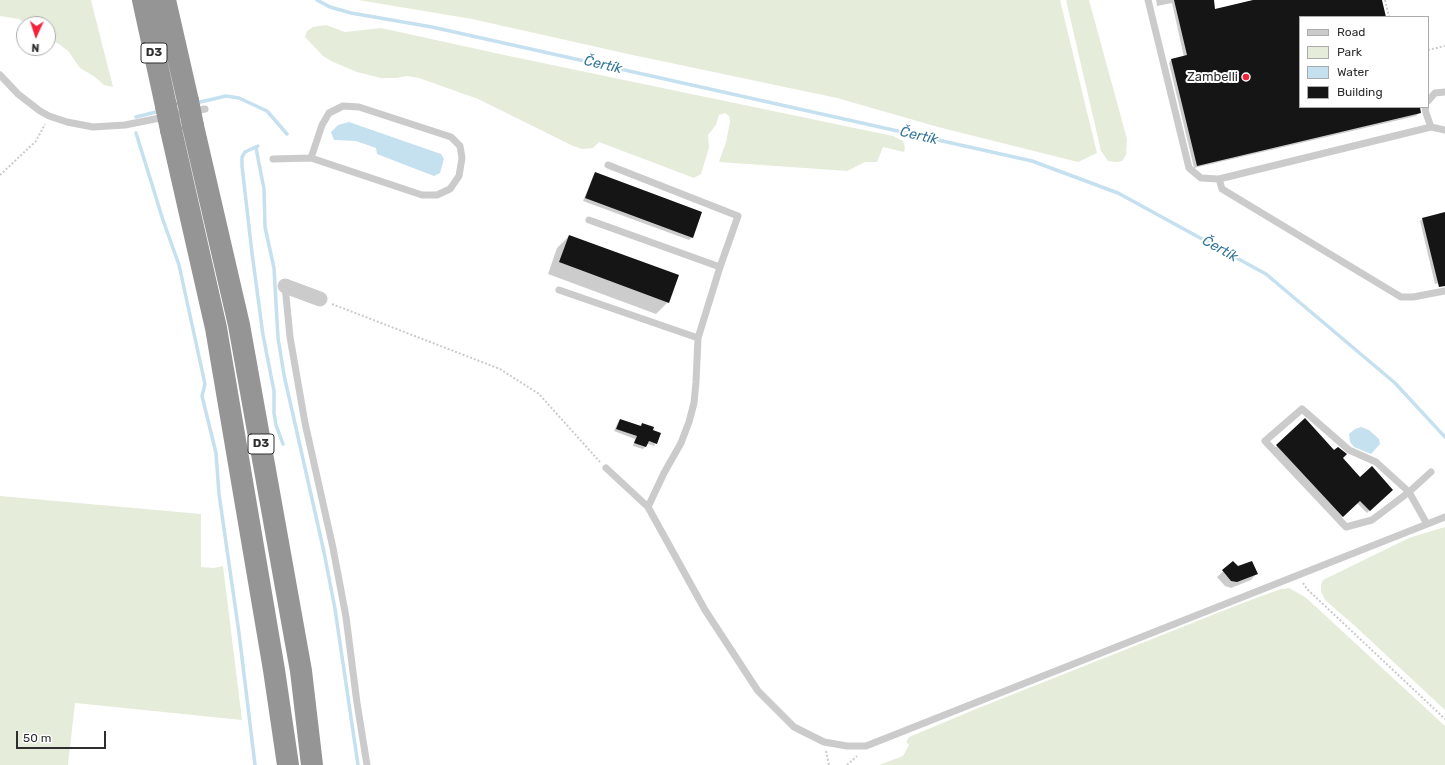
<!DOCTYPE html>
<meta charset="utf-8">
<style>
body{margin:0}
#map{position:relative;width:1445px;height:765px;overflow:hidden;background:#fff;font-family:Rubik,sans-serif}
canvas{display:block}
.legend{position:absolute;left:1299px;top:16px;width:130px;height:92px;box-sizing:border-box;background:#fff;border:1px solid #ababab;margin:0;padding:5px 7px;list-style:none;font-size:12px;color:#2e2e2e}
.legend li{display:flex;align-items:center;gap:8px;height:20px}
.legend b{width:20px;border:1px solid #ababab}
.north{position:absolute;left:16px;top:16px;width:40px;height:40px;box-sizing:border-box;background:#fff;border:1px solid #ababab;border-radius:50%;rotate:183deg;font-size:11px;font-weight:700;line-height:16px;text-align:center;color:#2e2e2e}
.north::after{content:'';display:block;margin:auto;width:14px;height:18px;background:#f4213b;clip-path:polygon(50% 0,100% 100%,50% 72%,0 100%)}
.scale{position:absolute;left:16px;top:731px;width:90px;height:18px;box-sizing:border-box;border:2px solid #2e2e2e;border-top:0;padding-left:5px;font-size:12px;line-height:14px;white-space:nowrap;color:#2e2e2e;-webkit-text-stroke:3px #fff;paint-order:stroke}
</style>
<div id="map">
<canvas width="1445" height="765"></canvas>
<ul class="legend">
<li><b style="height:5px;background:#cbcbcb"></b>Road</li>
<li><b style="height:11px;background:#e5edda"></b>Park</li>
<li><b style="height:11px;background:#c5e0ef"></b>Water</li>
<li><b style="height:11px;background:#151515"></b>Building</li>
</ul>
<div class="north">N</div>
<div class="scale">50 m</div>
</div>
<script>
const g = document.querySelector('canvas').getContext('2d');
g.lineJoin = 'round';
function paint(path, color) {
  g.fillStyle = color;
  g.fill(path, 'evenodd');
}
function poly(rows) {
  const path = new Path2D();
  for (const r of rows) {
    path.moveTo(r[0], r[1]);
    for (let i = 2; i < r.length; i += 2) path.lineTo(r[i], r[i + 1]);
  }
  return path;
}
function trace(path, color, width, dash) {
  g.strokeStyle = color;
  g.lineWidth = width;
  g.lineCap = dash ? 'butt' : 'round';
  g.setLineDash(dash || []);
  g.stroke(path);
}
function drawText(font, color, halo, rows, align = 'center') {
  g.font = font + ' Rubik,sans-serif';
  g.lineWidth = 4;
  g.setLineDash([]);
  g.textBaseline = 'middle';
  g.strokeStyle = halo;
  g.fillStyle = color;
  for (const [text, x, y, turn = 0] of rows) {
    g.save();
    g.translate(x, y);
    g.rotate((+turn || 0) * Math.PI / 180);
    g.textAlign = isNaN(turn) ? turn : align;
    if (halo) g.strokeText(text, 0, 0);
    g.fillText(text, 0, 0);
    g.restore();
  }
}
paint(poly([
 [0,0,91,0,113,87,104,85,95,77,80,68,68,51,59,44,48,39,48,24,25,24,19,19,0,16],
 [358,0,1060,0,1097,153,1078,162,938,127,837,98,628,54,472,19],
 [1066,0,1089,0,1127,139,1126,155,1122,161,1116,162,1108,161,1101,151],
 [326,25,345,32,381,28,509,56,893,136,903,141,905,147,904,152,883,147,877,162,865,162,847,171,719,162,726,142,730,122,729,116,725,113,719,115,716,125,708,135,709,148,701,174,694,178,599,142,593,148,582,149,573,146,478,99,419,78,407,76,396,78,381,78,357,72,333,62,323,56,305,37,307,31,313,27],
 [0,496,201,514,201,567,214,568,223,566,242,720,75,703,68,765,0,765],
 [1445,527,1445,710,1355,626,1326,601,1321,592,1321,585,1323,580,1409,538],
 [1289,588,1305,597,1315,606,1445,726,1445,765,879,765,903,756,909,745,906,742,909,737,976,709,1240,604,1281,589]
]), '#e5edda');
paint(poly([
 [349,122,441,154,444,159,440,173,434,176,377,154,376,148,356,141,334,140,331,132,338,125],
 [1361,427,1369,430,1379,439,1380,444,1371,454,1354,447,1350,442,1349,434,1355,429]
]), '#c5e0ef');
paint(poly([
 [1156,0,1209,0,1211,11,1257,0,1381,0,1385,17,1300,17,1300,107,1417,107,1419,113,1416,116,1194,168,1169,63,1171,60,1184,57,1172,3,1157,6],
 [595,173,692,237,689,240,583,201,593,176],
 [1445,213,1445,285,1444,282,1435,284,1420,221,1423,219],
 [569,236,668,302,656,314,548,274,557,248],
 [620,420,639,427,642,424,651,431,656,443,654,446,648,444,643,449,633,446,635,439,614,431,618,422],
 [1305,420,1360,479,1392,489,1367,513,1357,503,1340,519,1274,449],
 [1233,562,1237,568,1256,574,1251,580,1231,588,1225,586,1217,577]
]), '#0003');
trace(poly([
 [317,0,330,7,351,13,432,27,1032,161,1118,193,1266,274,1395,383,1445,437],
 [196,103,226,96,239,98,267,111,287,134],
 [136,117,160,111],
 [136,133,163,220,179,265,205,384,202,396,216,453,219,494,239,633,255,765],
 [258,146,245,152,242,157,242,166,252,253,263,335,274,391,274,413,276,425,283,444],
 [256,148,264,189,265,227,274,268,278,338,284,375,324,552,335,609,358,765]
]), '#c5e0ef', 3.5);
paint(poly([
 [1174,0,1214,0,1215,9,1253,0,1382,0,1386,17,1300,17,1300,107,1420,107,1421,113,1197,166,1171,59,1187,55],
 [595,172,702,212,693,238,585,198],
 [1445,212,1445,286,1439,287,1422,218],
 [569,235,679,275,669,303,559,262],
 [1305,418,1334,450,1338,447,1347,454,1343,458,1360,477,1372,466,1393,490,1370,511,1360,501,1343,517,1276,445],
 [620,419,641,426,642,423,654,427,653,430,661,433,657,444,649,441,646,447,634,443,637,436,616,429],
 [1233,561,1238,566,1252,561,1258,574,1237,582,1231,581,1222,570]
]), '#151515');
trace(poly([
 [1385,0,1389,17],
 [1428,50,1445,46],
 [0,175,36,141,45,124],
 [332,304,500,369,539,394,600,462],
 [1303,583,1307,589,1445,719],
 [826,751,829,765],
 [847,765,857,756]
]), '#cbcbcb', 2, [2, 2]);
trace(poly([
 [1148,0,1189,168,1201,178,1219,179,1431,127],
 [0,75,18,94,40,111,49,116,67,122,93,127,125,125,205,109],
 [1428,101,1435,93,1445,92],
 [1425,107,1426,113,1431,127,1445,130],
 [273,159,311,158,422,195,437,195,450,189,459,176,462,158,460,146,451,137,359,107,343,106,329,113,322,125,311,158],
 [608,165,738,216,720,267],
 [1219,179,1222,189,1401,297,1413,297,1445,291],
 [285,286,290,337,305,423,333,548,346,617,357,703,367,765],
 [559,290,698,338,720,267,589,220],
 [606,468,648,507,705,610,758,691,794,727,824,742,847,746,866,746,1445,517],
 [648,507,664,473,681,443,689,422,694,403,696,382,698,338],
 [1427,524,1409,492,1376,462,1349,450,1302,409,1265,441,1346,527,1372,520,1409,492,1431,472]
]), '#cbcbcb', 7);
trace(poly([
 [285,286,320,299]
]), '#cbcbcb', 15);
trace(poly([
 [143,0,166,106],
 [165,0,188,101],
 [193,126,239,325,301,671,312,765],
 [171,130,216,328,274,670,288,765]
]), '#959595', 22);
trace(poly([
 [188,101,193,126],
 [166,106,171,130]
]), '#959595', 22);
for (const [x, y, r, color] of [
 [1246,77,4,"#f4213b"]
]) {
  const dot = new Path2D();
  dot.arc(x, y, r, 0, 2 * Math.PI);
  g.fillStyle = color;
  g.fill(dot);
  trace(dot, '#fff', 1.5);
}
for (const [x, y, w] of [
 [154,53,26],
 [261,444,26]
]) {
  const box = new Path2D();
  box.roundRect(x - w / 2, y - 10, w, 20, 3);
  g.fillStyle = '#fff';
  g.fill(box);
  trace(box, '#2e2e2e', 1);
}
drawText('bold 12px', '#2e2e2e', null, [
 ["D3",154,53],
 ["D3",261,444]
]);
drawText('13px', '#2e2e2e', '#fff', [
 ["Zambelli",1238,77]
], 'right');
drawText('italic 14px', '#357697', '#fff', [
 ["Čertík",603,65,13],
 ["Čertík",919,136,13],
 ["Čertík",1220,249,29]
]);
</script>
